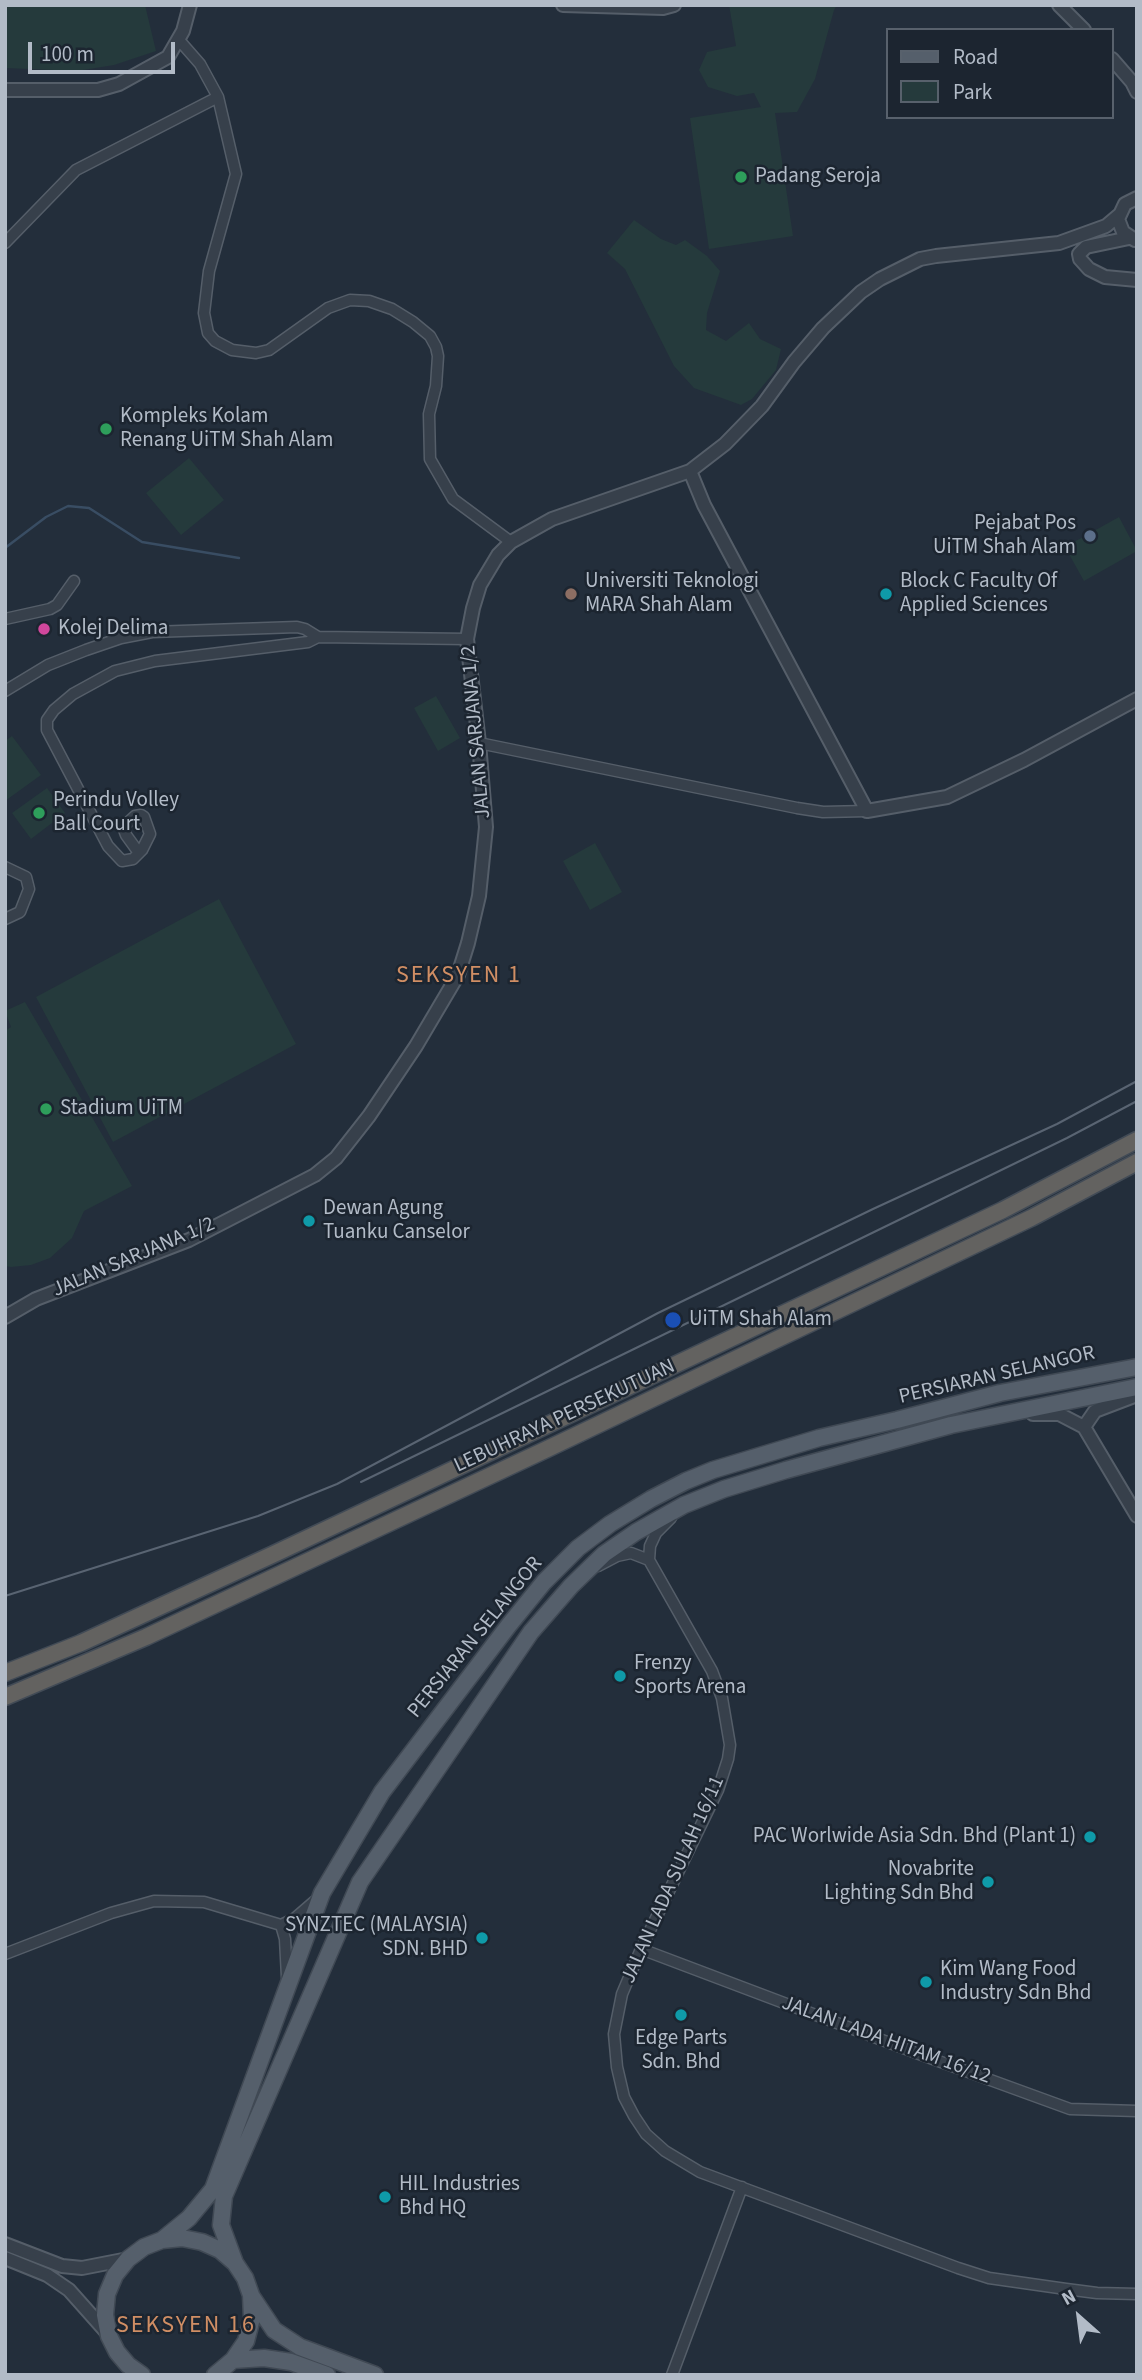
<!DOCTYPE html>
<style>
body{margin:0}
#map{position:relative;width:1142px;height:2380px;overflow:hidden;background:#232e3b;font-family:"Source Sans 3",sans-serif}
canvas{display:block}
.frame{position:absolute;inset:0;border:7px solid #b2bbc7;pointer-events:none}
.legend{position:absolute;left:886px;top:28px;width:228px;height:91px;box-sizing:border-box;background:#1c2530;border:2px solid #58616c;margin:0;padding:9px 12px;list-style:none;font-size:21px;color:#b2bbc7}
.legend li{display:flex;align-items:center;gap:14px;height:35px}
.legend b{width:35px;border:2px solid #58616c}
.north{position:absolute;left:1044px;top:2282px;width:70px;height:70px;-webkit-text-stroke:5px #1c2530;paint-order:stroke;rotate:332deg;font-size:19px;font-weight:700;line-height:28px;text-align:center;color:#b2bbc7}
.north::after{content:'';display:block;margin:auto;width:24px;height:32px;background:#b2bbc7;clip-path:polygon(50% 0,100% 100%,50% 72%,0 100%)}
.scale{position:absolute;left:28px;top:42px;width:147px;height:32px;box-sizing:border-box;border:4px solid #b2bbc7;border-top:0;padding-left:9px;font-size:21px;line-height:24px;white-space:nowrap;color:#b2bbc7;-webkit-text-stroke:5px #1c2530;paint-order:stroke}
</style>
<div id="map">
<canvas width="1142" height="2380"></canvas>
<div class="frame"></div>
<ul class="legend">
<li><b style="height:9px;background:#555f6b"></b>Road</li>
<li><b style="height:19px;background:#253a3c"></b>Park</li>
</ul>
<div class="north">N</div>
<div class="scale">100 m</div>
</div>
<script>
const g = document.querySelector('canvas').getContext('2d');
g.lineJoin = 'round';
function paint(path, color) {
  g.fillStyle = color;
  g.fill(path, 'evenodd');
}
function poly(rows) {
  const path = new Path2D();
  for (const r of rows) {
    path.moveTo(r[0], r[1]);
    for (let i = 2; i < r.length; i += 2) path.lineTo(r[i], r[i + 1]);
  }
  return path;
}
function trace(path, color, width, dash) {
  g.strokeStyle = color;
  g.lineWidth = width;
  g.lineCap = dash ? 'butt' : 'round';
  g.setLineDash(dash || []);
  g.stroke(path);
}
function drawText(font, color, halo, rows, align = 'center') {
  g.font = font + ' "Source Sans 3",sans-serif';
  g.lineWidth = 5;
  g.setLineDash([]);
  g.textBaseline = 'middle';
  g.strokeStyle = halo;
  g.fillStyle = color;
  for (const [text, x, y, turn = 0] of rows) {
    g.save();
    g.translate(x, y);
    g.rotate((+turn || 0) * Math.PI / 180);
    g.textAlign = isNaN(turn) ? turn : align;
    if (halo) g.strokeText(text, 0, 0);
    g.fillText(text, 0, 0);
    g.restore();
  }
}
paint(poly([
 [5,5,145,5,156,51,114,65,77,71,5,68],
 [729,5,837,5,834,10,815,79,797,112,775,113,793,236,709,249,690,118,761,107,754,93,737,96,708,87,699,70,707,52,736,46],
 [634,220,661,239,676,245,685,240,707,256,720,271,707,313,706,330,726,341,749,323,760,339,781,349,776,370,752,399,741,405,694,388,674,366,625,269,607,253],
 [189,458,224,500,181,535,146,493],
 [1119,517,1137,551,1084,581,1065,547],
 [436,696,460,738,438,751,414,708],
 [12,736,41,775,5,801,5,741],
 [47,788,65,813,31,839,12,813],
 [595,843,622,892,590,910,563,861],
 [219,899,296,1044,113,1142,36,997],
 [25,1002,132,1186,84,1211,72,1238,50,1258,31,1265,11,1267,5,1266,5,1031,11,1027,5,1011]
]), '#253a3c');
trace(poly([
 [5,548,46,517,68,506,89,508,142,542,239,558]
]), '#394d63', 2.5);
const minor = poly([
 [179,40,200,64,218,97,236,174,209,271,204,313,208,333,215,341,232,350,256,353,269,350,328,308,350,300,369,301,392,309,413,322,430,336,436,347,438,356,436,386,429,414,430,459,453,499,511,542],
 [5,243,76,170,218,97],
 [5,619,50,609,57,605,74,581],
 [5,691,48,665,86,650,121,638,152,632,297,627,305,629,318,637,467,639],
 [479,743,797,808,823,812,867,811],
 [139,853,126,835,123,827,135,816,141,815,144,817,150,834,142,850,133,859,122,861,108,846,47,730,47,720,54,710,73,694,115,671,155,661,308,642,318,637],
 [5,867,26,877,29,889,20,912,5,919],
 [671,1518,656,1533,650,1546,649,1560,712,1671,722,1698,730,1745,728,1759,718,1790,641,1949,622,1994,614,2034,617,2067,624,2097,634,2116,646,2134,665,2151,700,2172,958,2268,989,2278,1066,2289,1097,2293,1137,2294],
 [598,1566,617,1556,631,1553,649,1560],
 [281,1925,285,1939,287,1977],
 [641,1949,919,2054,1070,2109,1137,2111],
 [5,1954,111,1913,154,1901,204,1902,281,1925,294,1919,316,1900],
 [672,2375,742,2187]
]);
const tertiary = poly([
 [563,5,663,8,674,5],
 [1059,5,1084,30],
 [1112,59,1132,82,1137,92],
 [5,90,98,90,119,84,168,57,183,31,190,5],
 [1129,238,1086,247,1079,254,1080,259,1089,269,1105,277,1137,280],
 [1135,240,1123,232,1118,219,1125,204,1137,198],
 [690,471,704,505,867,811,947,797,1024,760,1137,699],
 [5,1317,36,1299,189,1240,315,1175,336,1158,369,1116,416,1046,458,975,468,943,479,896,486,827,479,743,467,639,473,608,480,585,498,555,511,542,552,519,690,471,725,444,762,406,794,362,823,328,861,292,880,279,920,259,936,256,1059,243,1106,226,1119,215],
 [1033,1414,1059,1414,1084,1427,1137,1516],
 [1084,1427,1095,1411,1137,1395],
 [5,2244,62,2266,82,2268,128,2259],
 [5,2258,47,2275,69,2290,109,2335]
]);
const primary = poly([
 [162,2240,189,2218,213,2189,322,1893,382,1792,509,1625,544,1582,578,1548,610,1524,651,1499,686,1481,713,1470,819,1438,897,1420,1000,1393,1137,1367],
 [235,2263,221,2225,224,2196,360,1882,531,1632,571,1586,604,1554,636,1532,684,1505,724,1489,786,1470,951,1425,1137,1387],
 [252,2297,274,2330,300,2347,375,2375],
 [233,2360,264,2358,291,2362,327,2375],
 [142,2375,128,2365,117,2352,109,2336,105,2315,107,2294,115,2275,128,2259,144,2247,162,2240,182,2238,202,2242,220,2250,235,2263,245,2278,251,2295,252,2318,246,2341,233,2360,215,2375]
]);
const trunk = poly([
 [5,1673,81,1643,274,1554,1003,1210,1137,1140],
 [5,1697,146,1637,545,1450,1031,1218,1137,1162]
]);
trace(minor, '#555e69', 13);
trace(tertiary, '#555e69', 16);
trace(primary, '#404954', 19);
trace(trunk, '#424b56', 19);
trace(minor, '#37404b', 10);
trace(tertiary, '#37404b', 12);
trace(primary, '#555f6b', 16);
trace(trunk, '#636260', 16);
trace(poly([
 [361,1482,1067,1138,1137,1101],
 [5,1596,258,1516,337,1484,658,1313,873,1209,1057,1124,1137,1081]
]), '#596472', 2);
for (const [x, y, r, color] of [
 [741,177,7,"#2e9e5b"],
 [106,429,7,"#2e9e5b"],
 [1090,536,7,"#5c6f8a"],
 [571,594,7,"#8d6e63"],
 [886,594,7,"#0f9aa8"],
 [44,629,7,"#d1479c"],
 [39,813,7,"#2e9e5b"],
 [46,1109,7,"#2e9e5b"],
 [309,1221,7,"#0f9aa8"],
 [673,1320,9,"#1a4fb4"],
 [620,1676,7,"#0f9aa8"],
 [1090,1837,7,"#0f9aa8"],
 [988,1882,7,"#0f9aa8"],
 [482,1938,7,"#0f9aa8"],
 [926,1982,7,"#0f9aa8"],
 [681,2015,7,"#0f9aa8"],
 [385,2197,7,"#0f9aa8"]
]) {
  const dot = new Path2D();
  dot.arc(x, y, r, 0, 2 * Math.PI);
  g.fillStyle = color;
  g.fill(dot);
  trace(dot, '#1c2530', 2.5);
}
drawText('21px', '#b2bbc7', '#1c2530', [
 ["Padang Seroja",755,177],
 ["Kompleks Kolam",120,417],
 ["Renang UiTM Shah Alam",120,441],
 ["Pejabat Pos",1076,524,"right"],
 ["UiTM Shah Alam",1076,548,"right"],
 ["Universiti Teknologi",585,582],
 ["MARA Shah Alam",585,606],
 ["Block C Faculty Of",900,582],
 ["Applied Sciences",900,606],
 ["Kolej Delima",58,629],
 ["Perindu Volley",53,801],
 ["Ball Court",53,825],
 ["Stadium UiTM",60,1109],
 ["Dewan Agung",323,1209],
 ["Tuanku Canselor",323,1233],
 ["UiTM Shah Alam",689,1320],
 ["Frenzy",634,1664],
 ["Sports Arena",634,1688],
 ["PAC Worlwide Asia Sdn. Bhd (Plant 1)",1076,1837,"right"],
 ["Novabrite",974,1870,"right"],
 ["Lighting Sdn Bhd",974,1894,"right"],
 ["SYNZTEC (MALAYSIA)",468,1926,"right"],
 ["SDN. BHD",468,1950,"right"],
 ["Kim Wang Food",940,1970],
 ["Industry Sdn Bhd",940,1994],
 ["Edge Parts",681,2039,"center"],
 ["Sdn. Bhd",681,2063,"center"],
 ["HIL Industries",399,2185],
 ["Bhd HQ",399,2209]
], 'left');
drawText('21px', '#b2bbc7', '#1c2530', [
 ["JALAN SARJANA 1/2",477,732,-95],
 ["JALAN SARJANA 1/2",134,1258,-23],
 ["PERSIARAN SELANGOR",997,1376,-13],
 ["LEBUHRAYA PERSEKUTUAN",565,1417,-25],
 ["PERSIARAN SELANGOR",476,1638,-51],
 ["JALAN LADA SULAH 16/11",674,1880,-66],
 ["JALAN LADA HITAM 16/12",886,2041,20]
]);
g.letterSpacing = '2px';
drawText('24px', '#d08e64', '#1c2530', [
 ["SEKSYEN 1",459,977],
 ["SEKSYEN 16",186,2327]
]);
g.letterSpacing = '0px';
</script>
